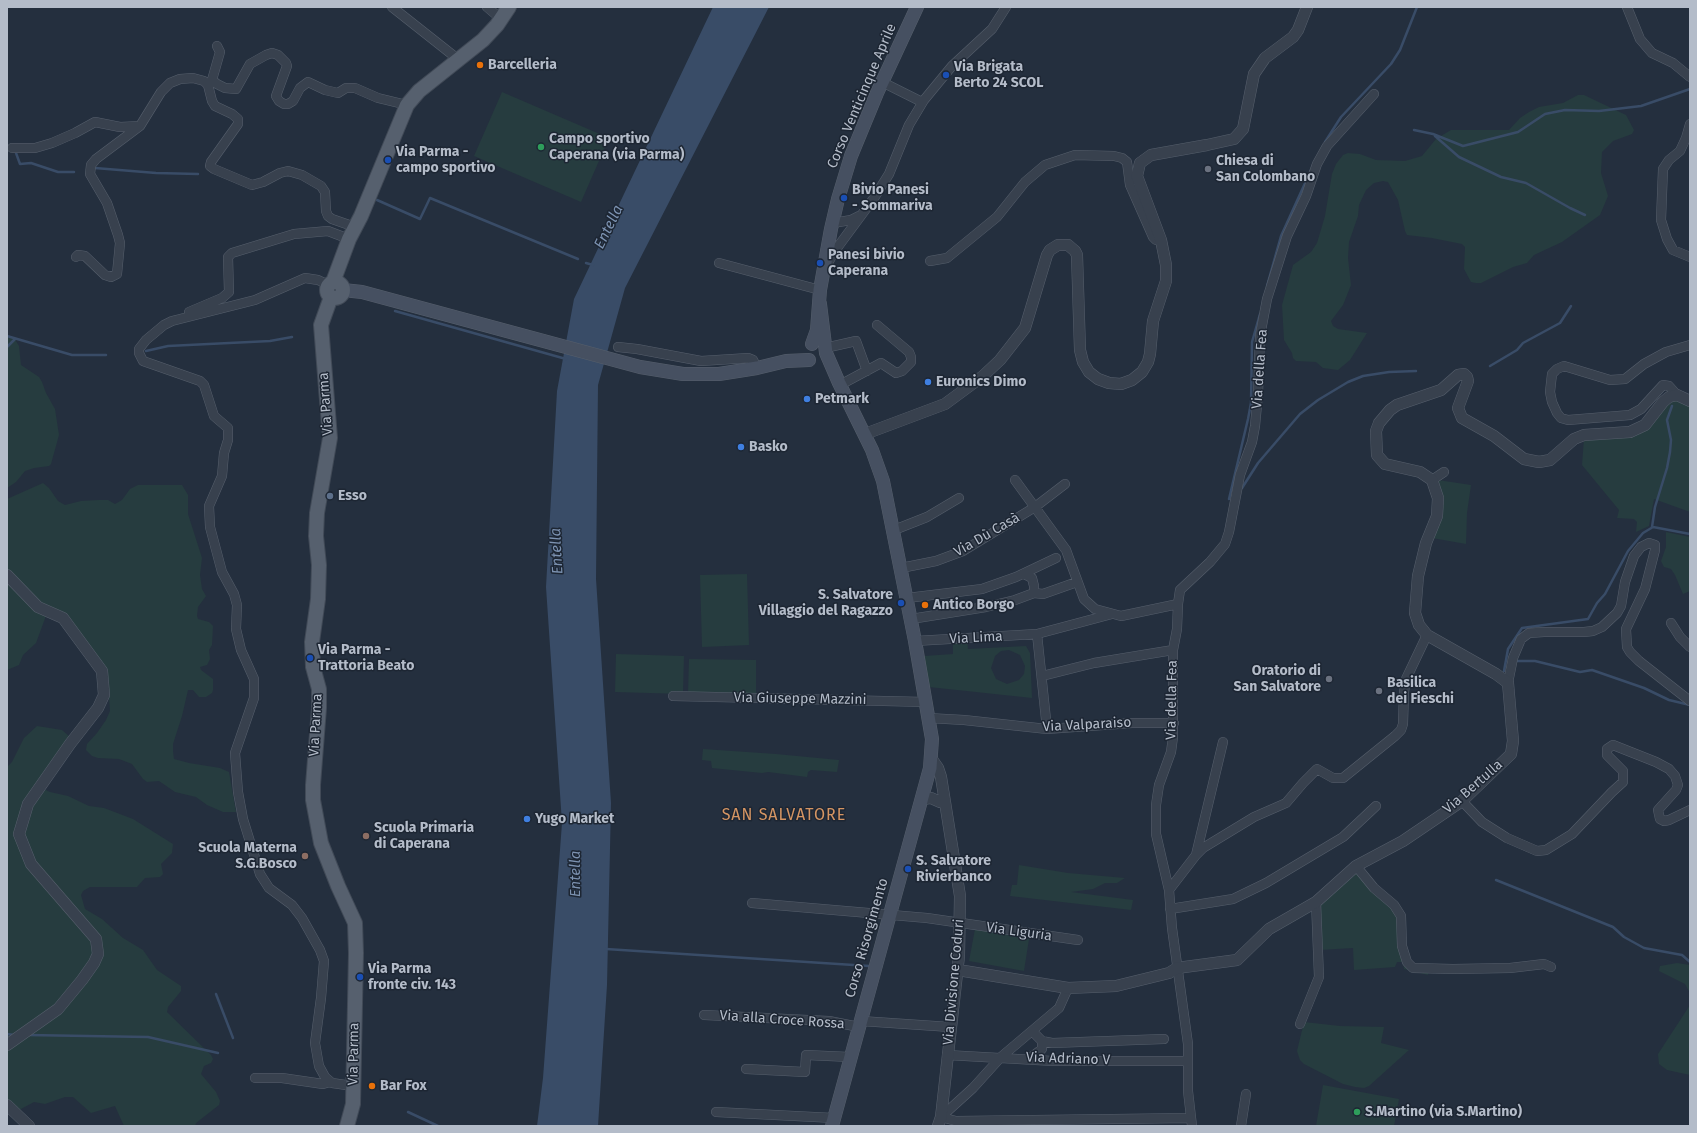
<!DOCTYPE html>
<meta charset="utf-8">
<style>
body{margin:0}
#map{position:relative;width:1697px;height:1133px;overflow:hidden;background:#242f3e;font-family:"Fira Sans",sans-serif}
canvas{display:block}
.frame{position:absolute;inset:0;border:8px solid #b4bcc9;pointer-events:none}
</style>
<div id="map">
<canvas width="1697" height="1133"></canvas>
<div class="frame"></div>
</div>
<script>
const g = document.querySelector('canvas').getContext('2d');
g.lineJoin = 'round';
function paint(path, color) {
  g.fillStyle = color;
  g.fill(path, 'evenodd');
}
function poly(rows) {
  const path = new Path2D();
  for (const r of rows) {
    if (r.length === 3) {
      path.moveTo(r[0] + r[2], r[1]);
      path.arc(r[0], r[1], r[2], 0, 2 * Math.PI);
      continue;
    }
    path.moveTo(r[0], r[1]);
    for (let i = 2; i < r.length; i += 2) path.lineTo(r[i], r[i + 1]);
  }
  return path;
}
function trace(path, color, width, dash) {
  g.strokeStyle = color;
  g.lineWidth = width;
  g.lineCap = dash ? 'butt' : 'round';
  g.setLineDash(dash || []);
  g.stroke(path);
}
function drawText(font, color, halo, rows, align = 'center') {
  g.font = font + ' "Fira Sans",sans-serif';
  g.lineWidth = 3;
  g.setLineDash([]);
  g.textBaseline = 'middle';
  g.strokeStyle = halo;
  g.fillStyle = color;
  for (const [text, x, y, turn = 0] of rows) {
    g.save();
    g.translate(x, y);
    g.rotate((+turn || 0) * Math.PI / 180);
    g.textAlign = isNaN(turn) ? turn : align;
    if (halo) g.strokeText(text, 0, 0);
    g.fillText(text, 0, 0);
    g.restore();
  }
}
paint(poly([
 [502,92,609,138,581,202,474,156],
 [1578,95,1584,95,1626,115,1634,130,1632,134,1613,141,1602,152,1601,173,1608,196,1600,215,1562,242,1534,255,1527,263,1513,267,1481,283,1476,283,1471,282,1464,269,1465,247,1462,244,1432,238,1407,235,1405,231,1398,200,1388,182,1383,181,1374,183,1366,190,1359,205,1358,216,1349,242,1348,258,1351,285,1343,305,1331,321,1333,326,1338,329,1367,333,1350,360,1338,370,1323,368,1316,362,1296,361,1293,358,1292,353,1284,340,1282,305,1293,265,1311,252,1317,243,1325,216,1332,174,1336,164,1343,155,1348,153,1360,154,1376,160,1405,161,1422,156,1436,139,1451,130,1509,130,1520,118,1529,112,1539,107,1563,103],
 [7,337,14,338,19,346,21,365,39,377,42,382,46,393,55,409,59,435,51,464,49,466,34,468,25,471,16,482,7,488],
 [1672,401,1678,401,1690,405,1690,512,1654,499,1649,526,1636,532,1637,522,1634,519,1617,518,1619,510,1582,465,1584,438,1624,435],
 [1438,480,1471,485,1467,513,1466,544,1432,538,1441,519,1444,500],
 [43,483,49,488,58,501,65,505,81,501,99,500,108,500,115,504,122,500,130,489,138,485,182,485,188,495,188,514,202,558,200,575,202,589,206,596,198,607,197,616,198,619,209,622,213,626,212,645,209,650,210,659,207,665,200,667,201,670,213,679,213,690,212,693,206,697,199,697,193,690,188,690,182,716,173,744,173,751,174,759,189,763,220,768,229,772,236,812,223,812,207,805,196,797,175,792,159,781,147,782,143,779,132,764,119,759,98,758,92,756,86,750,87,744,97,733,106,720,110,711,108,683,105,668,44,606,26,591,7,569,7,499],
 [1666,532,1690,537,1690,591,1683,594,1675,575,1671,569,1664,567,1661,561,1666,547],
 [747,574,749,645,702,647,700,575],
 [7,582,47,613,36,643,23,655,19,665,7,670],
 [967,640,968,649,1026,646,1030,653,1032,698,929,687,924,656,953,654,953,641],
 [1009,650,1020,655,1025,666,1024,674,1019,680,1007,684,996,679,991,668,995,656,1001,651],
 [616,654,684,656,683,694,615,692],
 [689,659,756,660,756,695,688,694],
 [37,726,62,730,70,737,37,786,50,792,68,796,89,806,104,808,133,819,173,844,172,853,161,864,163,874,160,877,145,878,137,887,90,887,83,891,81,895,85,909,102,919,123,938,143,950,157,970,181,986,181,991,168,1007,167,1012,211,1055,213,1059,211,1063,204,1066,201,1074,216,1092,220,1101,219,1105,196,1123,195,1126,124,1126,115,1106,91,1113,73,1097,65,1097,45,1104,34,1102,19,1110,7,1098,7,767,12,762,24,738],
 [703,749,776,754,839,760,837,772,811,770,808,772,807,777,768,772,762,773,712,768,711,761,702,760],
 [1019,865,1068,873,1125,878,1117,883,1105,883,1093,889,1071,892,1133,900,1131,910,1010,896,1012,885,1017,885],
 [1356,874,1359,874,1396,911,1406,964,1429,971,1428,975,1404,969,1403,962,1397,962,1395,967,1354,970,1353,948,1320,950,1321,904],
 [975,929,1029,939,1024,971,969,961],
 [1677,963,1690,965,1690,993,1685,984,1659,971,1660,966],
 [1690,1005,1690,1075,1667,1070,1659,1064,1658,1054],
 [1304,1022,1340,1026,1384,1027,1381,1043,1409,1050,1369,1086,1364,1088,1355,1087,1343,1084,1304,1064,1300,1060,1297,1051],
 [1323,1085,1399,1099,1394,1126,1316,1126]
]), '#263c3f');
paint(poly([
 [713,7,769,7,625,288,598,385,596,579,611,803,607,985,598,1126,537,1126,543,1078,562,823,546,587,557,391,574,299]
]), '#394c67');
trace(poly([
 [1414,130,1433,134,1463,146,1518,132,1545,114,1565,110,1599,111,1641,106,1690,89],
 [1435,136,1459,157,1501,177,1526,183,1570,208,1585,215],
 [1325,142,1341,117,1391,64,1400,50,1417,7],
 [16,153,20,164,31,163,58,172,74,172],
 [95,168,156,173,198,174],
 [377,200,420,219,430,198,578,259],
 [586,263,593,265],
 [1267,286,1281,236,1311,170],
 [395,311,566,359],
 [7,336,72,355,106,355],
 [7,347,15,339],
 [146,351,168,346,270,341,292,337],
 [1490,366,1517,350,1523,343,1560,323,1571,306],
 [1240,488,1242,488,1258,463,1300,414,1318,400,1348,382,1363,376,1389,372,1416,371],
 [1229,499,1248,419,1251,403,1252,342,1260,314],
 [1652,527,1655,507,1667,468,1670,452,1671,440,1667,420,1672,406],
 [1515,661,1535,661,1580,672,1592,670,1644,688,1669,700,1690,705],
 [1504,671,1508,649,1522,628,1588,619,1597,603,1605,594,1628,551,1643,533,1653,527,1690,534],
 [1496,880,1613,927,1624,937,1644,948,1682,955,1690,962],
 [606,949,869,966],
 [216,994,233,1038],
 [7,1034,14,1035],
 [27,1035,148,1037,218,1053],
 [408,1112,438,1126]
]), '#394c67', 2.5);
const minor = poly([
 [392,7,459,60],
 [487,7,501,19],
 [1627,7,1640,39,1652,53,1673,63,1690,77],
 [217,46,220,52,212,80,217,84,225,88,236,89,250,64,266,55,272,53,278,55,286,63,287,66,276,96,279,101,284,104,288,104,293,101,300,88,308,82,325,90,338,93,346,88,355,88,378,98,407,105],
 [882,82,922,102],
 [1690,124,1686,138,1680,151,1669,160,1663,169,1661,220,1667,239,1673,250,1690,257],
 [12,148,35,148,52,143,75,133,95,122,120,127,140,126],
 [833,223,851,220,859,216],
 [76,257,78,255,85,256,105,275,111,277,117,274,120,243,118,235,107,203,90,174,91,165,96,159,140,126,161,92,170,83,180,79,193,78,204,81,208,85,212,101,215,106,232,114,238,119,238,124,211,162,210,166,214,169,252,185,263,182,280,173,288,171,302,175,321,186,325,192,326,211,328,216,332,219,355,227],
 [930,261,947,258,997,217,1025,182,1045,165,1075,155,1114,156,1122,158,1127,162,1130,185,1153,237,1156,240,1161,240],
 [719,263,820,290],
 [828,263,834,252,874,198,889,174,909,125,924,100,952,66,992,29,1006,7],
 [329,285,318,280,305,278,255,300,172,321,164,325,146,340,139,349,139,353,143,361,200,381,204,385,214,416,228,428,228,440,224,453,222,476,209,506,210,527,222,572,234,594,237,605,236,629,241,650,254,679,254,698,235,753,238,792,243,819,260,874,269,888,292,905,302,918,320,950,324,961,321,998,315,1043,319,1066,325,1077,332,1083,353,1086],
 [189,312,222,298,229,292,228,257,232,253,294,234,328,231,349,239],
 [618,347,637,349,701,361,748,358,753,360,757,368],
 [825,348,856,341,867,371],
 [840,385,881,363,896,373,902,371,911,362,911,357,909,352,877,325],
 [1677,395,1669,386,1663,385,1641,409,1630,415,1568,420,1561,418,1557,413,1552,402,1550,392,1552,374,1557,369,1564,366,1610,380,1625,379,1644,364,1666,352,1690,345],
 [1015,480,1066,550,1084,599,1095,609,1121,616,1178,604],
 [1432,480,1444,472],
 [894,530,927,517,959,498],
 [901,568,936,561,963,551,1035,507,1065,484],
 [1024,574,1032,578,1034,586,1034,593],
 [907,598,982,589,1016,577,1056,558],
 [911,619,986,607,1015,600,1034,593,1043,594,1077,582],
 [1671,623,1680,637,1690,647],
 [1037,634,1047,729],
 [915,641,1037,634,1112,614],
 [1042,676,1094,663,1173,650],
 [1508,683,1513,658,1521,639,1529,633,1544,632,1584,632,1593,631,1602,627,1617,613,1621,606,1625,582,1634,556,1641,547,1649,543,1655,545,1655,550,1645,589,1626,629,1627,647,1630,652,1639,661,1690,701],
 [673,696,926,702],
 [928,718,964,720,1047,729,1132,723,1174,723],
 [1462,801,1482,822,1507,838,1537,851,1546,850,1572,834,1612,792,1623,782,1623,771,1607,755,1607,749,1613,745,1656,762,1669,769,1675,776,1678,785,1676,790,1658,810,1660,819,1664,821,1669,820,1690,810],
 [1196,855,1223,742],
 [1356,866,1374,888,1394,905,1401,916,1402,946,1407,962,1413,968,1453,969,1510,968,1544,964,1551,967],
 [1169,890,1156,834,1156,805,1159,785,1171,752,1173,737,1173,650,1177,629,1178,604,1180,590,1210,562,1225,544,1229,532,1240,475,1252,442,1255,426,1258,394,1260,336,1267,299,1287,236,1306,196,1317,164,1327,146,1374,94],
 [752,903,927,918,1078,940],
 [1170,909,1233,899,1266,883,1343,837,1376,806],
 [1068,988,1059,1008,1001,1057,973,1088,941,1117,956,1121,1191,1118],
 [704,1015,829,1021,859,1027],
 [861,1021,950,1027],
 [1300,1024,1319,977,1316,902],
 [1032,1031,1042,1041,1052,1043,1164,1039],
 [947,1055,1053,1061,1188,1061],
 [1029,1059,1042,1049,1042,1041],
 [746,1069,805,1072,806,1055,850,1057],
 [255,1078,282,1078,323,1084,330,1082],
 [716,1112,834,1118],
 [1192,1126,1188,1091,1188,1044,1172,928,1169,890,1196,855,1203,848,1254,817,1286,803,1303,783,1317,769,1333,778,1343,778,1395,736,1401,730,1403,724,1404,692,1406,679,1427,635],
 [1241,1126,1246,1094]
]);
const tertiary = poly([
 [865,434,945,404,983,376,1000,360,1025,328,1047,255,1050,250,1058,245,1068,245,1075,251,1077,255,1080,350,1083,362,1089,372,1098,379,1109,383,1121,384,1132,380,1142,372,1148,362,1150,354,1153,321,1166,281,1166,265,1161,240,1137,176,1140,163,1151,155,1207,145,1234,139,1243,129,1254,74,1265,58,1293,37,1298,30,1307,7],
 [7,575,38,607,63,618,102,671,104,695,98,708,70,744,28,804,19,834,31,864,96,939,98,954,94,963,82,980,58,1009,7,1045],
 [931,758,938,768,941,777,960,896,959,956,941,1117,938,1126],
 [922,799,931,798,940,802],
 [958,970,1068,988,1116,986,1169,973,1177,968,1237,960,1269,929,1316,902,1356,866,1403,841,1462,801,1511,754,1513,741,1508,683,1496,674,1427,635,1419,625,1415,613,1418,576,1426,543,1437,516,1438,498,1432,480,1420,472,1385,464,1377,455,1376,431,1379,423,1390,410,1397,405,1441,390,1458,375,1464,374,1467,377,1468,381,1458,408,1462,418,1494,436,1524,459,1539,462,1550,460,1574,439,1584,435,1630,432,1645,425,1663,402,1669,397,1677,395,1690,401],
 [7,1105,29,1126]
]);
const secondary = poly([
 [343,290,362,292,640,367,683,374,719,374,757,368,786,361,809,360],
 [820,304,826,353,839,383,872,450,883,481,915,641,932,739,930,768,832,1126],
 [812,344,817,330,820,290,831,229,838,199,851,156,877,93,917,7]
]);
const primary = poly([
 [333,282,349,239,361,216,407,105,419,91,483,40,497,25,509,7],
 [335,290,8],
 [331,297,321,325,330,438,317,513,316,536,319,565,318,599,312,642,313,667,319,689,319,708,313,785,313,800,321,843,338,886,355,923,356,953,353,1104,347,1126]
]);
trace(minor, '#565f6c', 10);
trace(tertiary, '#565f6c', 12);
trace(secondary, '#565f6c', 14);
trace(primary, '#414a57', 16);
trace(minor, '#38414e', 9);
trace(tertiary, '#38414e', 11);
trace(secondary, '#465061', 13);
trace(primary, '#56606e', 14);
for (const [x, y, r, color] of [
 [480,65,4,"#e8710a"],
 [946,75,4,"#1a4fb4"],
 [541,147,4,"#2e9e5b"],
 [388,160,4,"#1a4fb4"],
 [1208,169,4,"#6b7280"],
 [844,198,4,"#1a4fb4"],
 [820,263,4,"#1a4fb4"],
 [928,382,4,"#3f7fe0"],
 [807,399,4,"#3f7fe0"],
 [741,447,4,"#3f7fe0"],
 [330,496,4,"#5c6f8a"],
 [901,603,4,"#1a4fb4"],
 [925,605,4,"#e8710a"],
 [310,658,4,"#1a4fb4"],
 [1329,679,4,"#6b7280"],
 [1379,691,4,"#6b7280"],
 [527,819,4,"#3f7fe0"],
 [366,836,4,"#8d6e63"],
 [305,856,4,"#8d6e63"],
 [908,869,4,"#1a4fb4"],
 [360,977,4,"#1a4fb4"],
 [372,1086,4,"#e8710a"],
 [1357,1112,4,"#2e9e5b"]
]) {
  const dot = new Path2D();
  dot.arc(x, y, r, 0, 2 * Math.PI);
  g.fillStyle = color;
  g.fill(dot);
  trace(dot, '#1d2633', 1.5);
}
drawText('bold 14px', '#b4bcc9', '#1d2633', [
 ["Barcelleria",488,65],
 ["Via Brigata",954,67],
 ["Berto 24 SCOL",954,83],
 ["Campo sportivo",549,139],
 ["Caperana (via Parma)",549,155],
 ["Via Parma -",396,152],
 ["campo sportivo",396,168],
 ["Chiesa di",1216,161],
 ["San Colombano",1216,177],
 ["Bivio Panesi",852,190],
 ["- Sommariva",852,206],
 ["Panesi bivio",828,255],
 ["Caperana",828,271],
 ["Euronics Dimo",936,382],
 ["Petmark",815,399],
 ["Basko",749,447],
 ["Esso",338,496],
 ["S. Salvatore",893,595,"right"],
 ["Villaggio del Ragazzo",893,611,"right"],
 ["Antico Borgo",933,605],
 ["Via Parma -",318,650],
 ["Trattoria Beato",318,666],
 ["Oratorio di",1321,671,"right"],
 ["San Salvatore",1321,687,"right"],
 ["Basilica",1387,683],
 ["dei Fieschi",1387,699],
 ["Yugo Market",535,819],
 ["Scuola Primaria",374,828],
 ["di Caperana",374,844],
 ["Scuola Materna",297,848,"right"],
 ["S.G.Bosco",297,864,"right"],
 ["S. Salvatore",916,861],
 ["Rivierbanco",916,877],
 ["Via Parma",368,969],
 ["fronte civ. 143",368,985],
 ["Bar Fox",380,1086],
 ["S.Martino (via S.Martino)",1365,1112]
], 'left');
drawText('14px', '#b4bcc9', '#1d2633', [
 ["Corso Venticinque Aprile",862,96,-67],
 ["Via della Fea",1260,369,-86],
 ["Via Parma",326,404,-94],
 ["Via Dù Casà",987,535,-30],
 ["Via Lima",976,638,-3],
 ["Via Giuseppe Mazzini",800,699,1],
 ["Via della Fea",1172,700,-89],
 ["Via Parma",316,725,-87],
 ["Via Valparaiso",1087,725,-3],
 ["Via Bertulla",1473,787,-41],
 ["Via Liguria",1019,932,8],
 ["Corso Risorgimento",867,938,-74],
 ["Via Divisione Coduri",954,982,-85],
 ["Via alla Croce Rossa",782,1020,4],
 ["Via Parma",354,1054,-89],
 ["Via Adriano V",1068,1059,2]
]);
drawText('italic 15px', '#7c92b1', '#1d2633', [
 ["Entella",609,227,-64],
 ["Entella",557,551,-93],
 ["Entella",576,874,-90]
]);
g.letterSpacing = '1px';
drawText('16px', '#d59563', '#1d2633', [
 ["SAN SALVATORE",784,816]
]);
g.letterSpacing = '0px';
</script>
